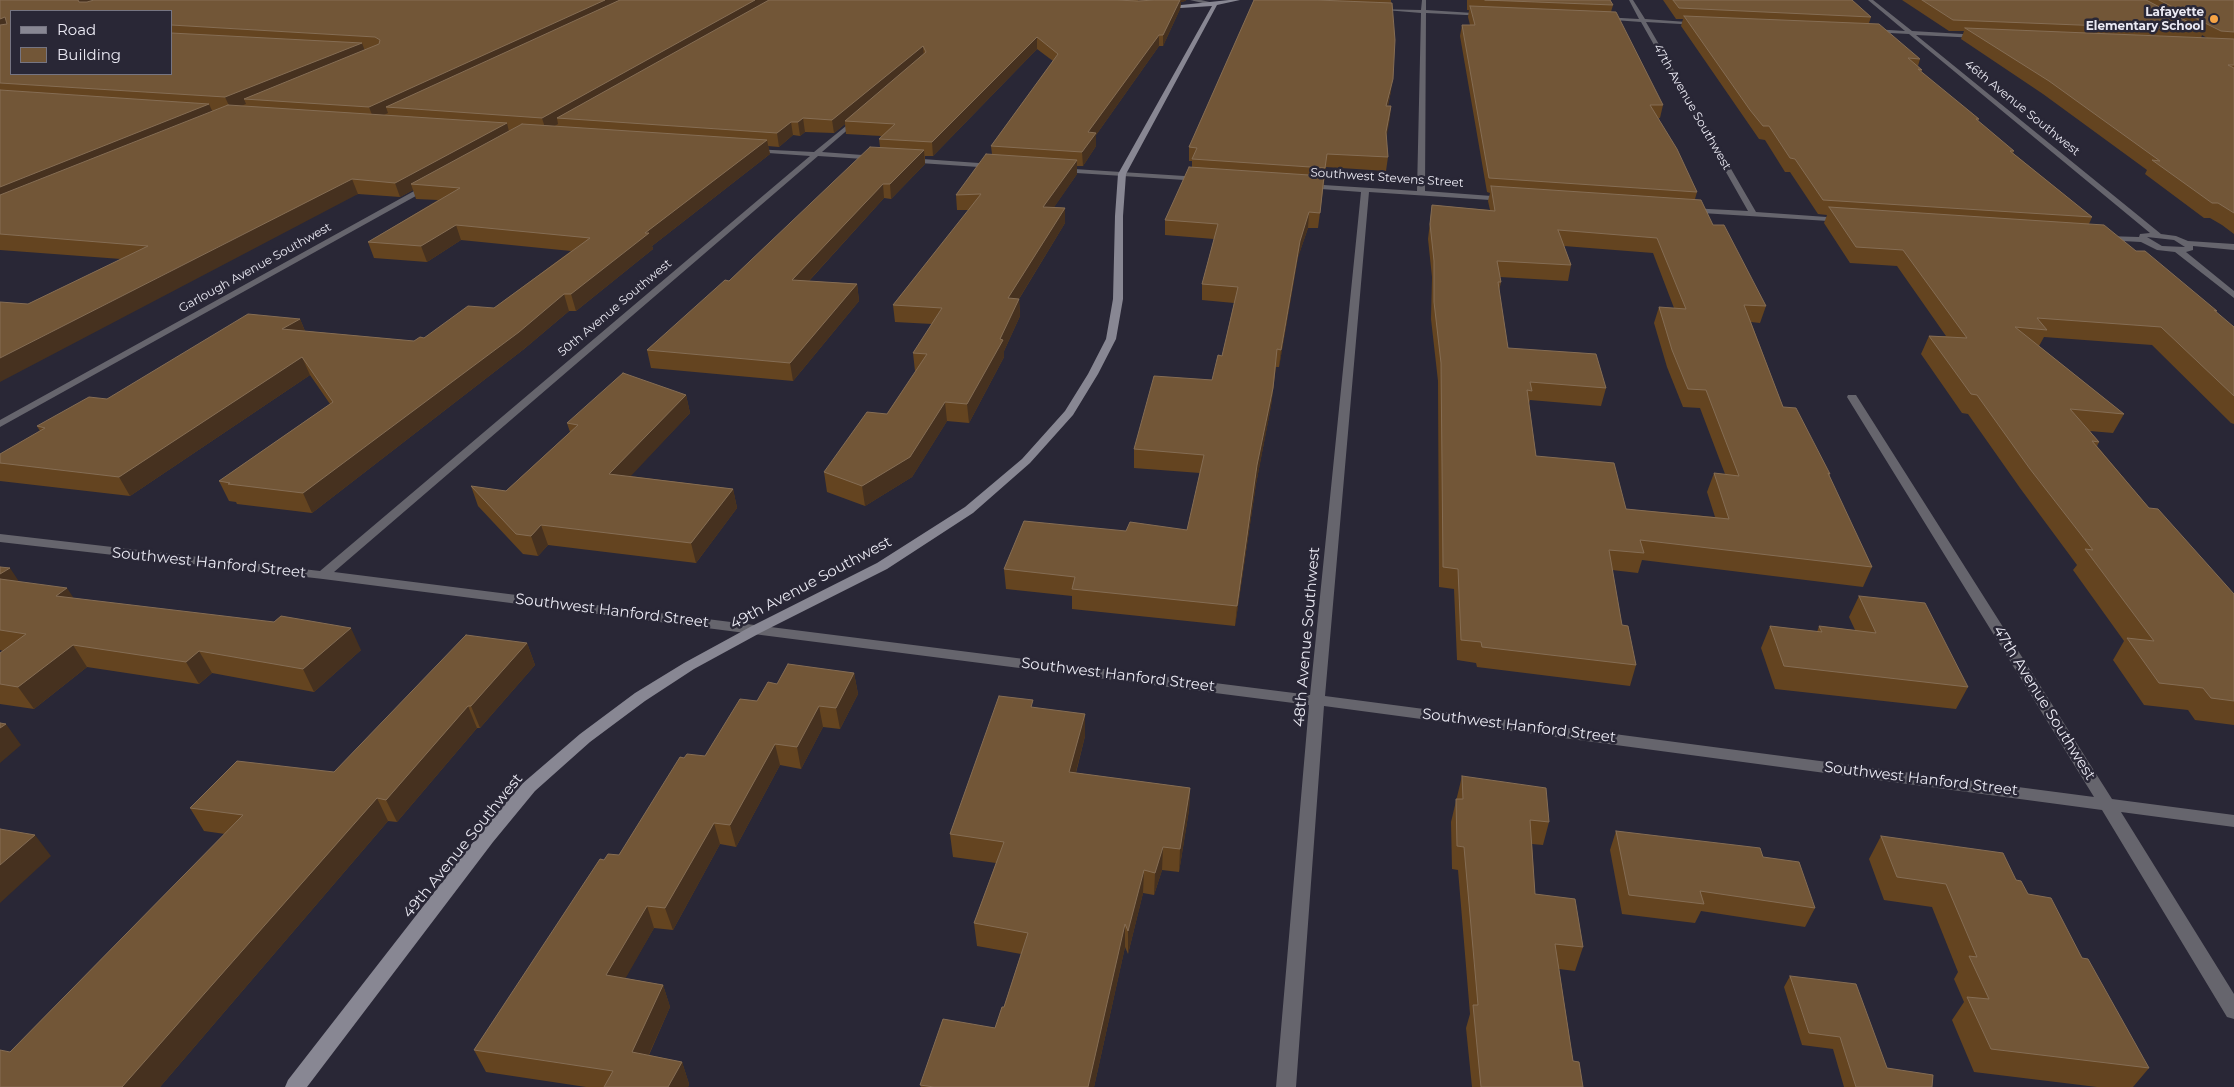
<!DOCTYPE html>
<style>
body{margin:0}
#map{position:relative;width:2234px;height:1087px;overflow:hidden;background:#292736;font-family:Montserrat,sans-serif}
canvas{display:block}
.legend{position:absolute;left:10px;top:10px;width:162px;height:65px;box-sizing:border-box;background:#292736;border:1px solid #767582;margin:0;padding:6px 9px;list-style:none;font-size:15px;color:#eae9f3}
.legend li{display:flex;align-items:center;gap:10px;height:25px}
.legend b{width:25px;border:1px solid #767582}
</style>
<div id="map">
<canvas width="2234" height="1087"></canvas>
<ul class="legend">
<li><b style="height:6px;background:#888793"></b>Road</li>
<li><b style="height:14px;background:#725637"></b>Building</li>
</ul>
</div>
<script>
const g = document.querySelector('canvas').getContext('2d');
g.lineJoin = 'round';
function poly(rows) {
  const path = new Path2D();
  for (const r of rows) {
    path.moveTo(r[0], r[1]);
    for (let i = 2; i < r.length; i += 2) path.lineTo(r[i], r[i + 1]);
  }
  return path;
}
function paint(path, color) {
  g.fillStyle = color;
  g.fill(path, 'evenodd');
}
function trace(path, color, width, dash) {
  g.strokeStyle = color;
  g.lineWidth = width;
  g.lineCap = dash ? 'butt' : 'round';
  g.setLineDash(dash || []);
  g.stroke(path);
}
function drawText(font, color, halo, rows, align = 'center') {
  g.font = font + ' Montserrat,sans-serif';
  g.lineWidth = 5;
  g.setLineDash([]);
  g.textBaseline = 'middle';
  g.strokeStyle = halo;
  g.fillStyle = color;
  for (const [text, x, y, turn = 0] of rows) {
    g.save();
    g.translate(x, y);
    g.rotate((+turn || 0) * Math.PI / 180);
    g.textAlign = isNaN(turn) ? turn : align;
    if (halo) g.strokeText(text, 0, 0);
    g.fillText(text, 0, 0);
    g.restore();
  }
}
paint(poly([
 [1190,0,1201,0,1218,4,1215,6,1190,0],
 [1422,0,1426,0,1426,10,1489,14,1486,16,1426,13,1425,191,1505,197,1509,199,1505,201,1369,192,1325,696,2094,797,1847,397,1848,395,1856,395,2112,799,2234,815,2234,827,2121,812,2234,994,2234,1019,2227,1017,2102,810,1324,706,1296,1087,1276,1087,1309,705,323,579,0,542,0,534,320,571,810,156,754,152,752,151,752,149,814,152,857,117,860,119,859,120,822,152,876,156,879,156,879,160,818,156,334,572,1310,695,1361,192,1308,188,1304,186,1308,184,1417,191,1421,13,1373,9,1421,10,1422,0],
 [1629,0,1633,0,1645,19,1701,23,1698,25,1646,22,1756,212,1841,218,1844,218,1844,222,1686,212,1685,210,1689,208,1748,211,1641,22,1600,19,1603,17,1639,19,1629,0],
 [1868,0,1873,0,1912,31,1980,35,1978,38,1916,35,2161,234,2176,236,2188,241,2234,244,2234,250,2193,246,2193,250,2186,252,2234,291,2234,298,2175,252,2157,250,2141,242,2103,240,2102,238,2106,236,2139,237,2140,234,2150,233,1909,34,1871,32,1873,29,1905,31,1868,0],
 [2147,237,2174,240,2185,247,2162,246,2147,237],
 [908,158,993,164,997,166,993,168,905,162,905,158,908,158],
 [1058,168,1200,177,1204,179,1200,181,1061,172,1057,170,1058,168],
 [425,185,432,187,0,427,0,420,425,185]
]), '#66656d');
paint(poly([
 [1229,0,1240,0,1217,5,1126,174,1123,216,1123,299,1116,339,1098,374,1073,415,1030,463,973,513,887,569,760,633,694,669,645,701,590,742,535,791,493,842,307,1087,285,1087,288,1080,481,832,523,783,580,734,635,693,684,663,750,627,877,563,965,507,1022,459,1065,411,1088,374,1106,339,1113,299,1115,216,1118,174,1212,6,1165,9,1162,7,1229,0]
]), '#888793');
paint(poly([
 [0,0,1186,0,1185,1,1181,2,1180,9,1163,46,1159,46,1096,135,1096,146,1083,166,1077,166,1077,174,1054,207,1065,208,1065,223,1019,299,1020,316,1004,351,1004,357,969,423,947,421,912,477,865,506,827,492,824,472,887,414,916,371,915,371,913,353,932,324,895,322,893,305,969,210,957,210,956,195,992,154,991,146,1053,61,1037,49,933,156,925,156,925,164,891,199,884,198,809,281,857,284,859,301,793,381,651,368,647,350,729,281,880,147,879,139,881,136,846,134,845,124,834,133,805,132,800,136,793,135,779,147,768,146,770,154,652,246,653,249,576,311,569,311,524,349,312,513,237,504,236,502,229,501,219,481,330,404,310,375,130,496,0,481,0,454,40,431,37,426,107,399,300,319,305,331,414,341,424,338,494,308,571,251,461,240,427,262,374,258,368,242,438,200,416,199,413,190,400,197,358,194,28,304,121,259,0,250],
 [11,11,171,11,171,74],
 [1254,0,1391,0,1391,91,1388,106,1391,106,1386,135,1388,157,1386,171,1326,167,1318,228,1308,228,1298,257,1279,367,1276,367,1271,406,1256,484,1235,626,1072,609,1072,596,1006,589,1004,569,1126,531,1187,530,1200,473,1134,468,1134,449,1212,380,1222,356,1234,303,1202,300,1202,284,1214,239,1165,235,1165,220,1192,167,1192,161,1189,161,1189,147],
 [1467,0,1610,0,1613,5,1611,12,1663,105,1660,118,1658,118,1697,192,1695,199,1713,225,1766,306,1760,323,1751,322,1783,407,1830,474,1829,477,1872,567,1863,587,1642,560,1638,573,1612,570,1622,625,1636,665,1630,686,1477,667,1476,663,1457,660,1454,589,1439,587,1438,381,1431,319,1432,277,1428,239,1432,205,1490,210,1488,201,1490,193,1487,192,1460,36,1462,25,1470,25,1468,17,1469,10,1467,10],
 [1564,246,1653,253,1674,308,1659,307,1654,323,1667,367,1683,407,1700,408,1725,474,1714,473,1707,492,1715,517,1626,509,1536,456,1529,404,1530,400,1601,406,1606,388,1508,348,1499,291,1501,282,1500,277,1568,281,1571,265],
 [1663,0,1852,0,1871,17,1869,23,1920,59,1918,66,1922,70,1921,72,1979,119,1978,121,2014,151,2013,153,2092,217,2089,224,2136,251,2217,311,2216,313,2234,327,2234,424,2231,423,2152,345,2044,337,2039,346,2124,414,2113,433,2090,431,2099,442,2097,446,2149,508,2234,594,2234,725,2195,720,2188,710,2144,705,2113,660,2124,641,2073,570,2077,565,2020,488,1968,414,1962,413,1921,354,1929,336,1946,336,1897,266,1850,263,1824,223,1827,215,1818,214,1790,172,1785,172,1765,140,1759,139,1681,26,1683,19,1676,19],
 [1902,0,2234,0,2234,234,2222,225,2210,218,2204,218,2145,174,2147,170,2043,94,1961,39,1964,31,1949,31],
 [2202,35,2207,38,2201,38],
 [686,395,690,413,630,476,733,489,737,508,696,563,548,545,538,556,523,554,478,506,471,486,506,491,570,432,567,423],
 [0,567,19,582,73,598,361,650,314,692,212,673,199,684,87,667,34,709,0,704,0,653,3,651,0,650],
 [1859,596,1968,687,1956,709,1775,689,1761,648,1770,626,1817,632,1819,626,1855,630,1849,617],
 [527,643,535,665,480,728,477,728,397,822,388,821,160,1087,0,1087,10,1052,225,834,204,831,190,808,334,772],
 [854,673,858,694,840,729,823,727,801,769,780,765,736,847,720,844,673,930,654,928,625,978,663,985,670,1007,649,1055,682,1062,689,1084,688,1087,586,1087,486,1072,474,1050,604,860,619,855,684,758,705,756,757,701,777,684],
 [1034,707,1085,736,1076,773,1190,788,1189,810,1179,872,1162,870,1154,895,1143,893,1128,954,1125,947,1094,1087,921,1087,920,1085,995,1028,1004,1007,1021,954,977,946,974,923,996,863,953,857,950,834],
 [1462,776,1549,822,1543,845,1532,844,1535,894,1583,947,1575,971,1559,969,1573,1061,1583,1087,1472,1087,1466,1028,1470,1014,1458,870,1452,869,1451,822],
 [1616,831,1815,908,1805,927,1701,911,1695,923,1622,914,1610,850],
 [1881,836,2016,880,2082,958,2149,1068,2133,1087,2097,1087,1974,1072,1952,1020,1964,1002,1954,979,1958,972,1932,907,1884,900,1869,859],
 [1790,976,1887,1068,1932,1087,1844,1087,1833,1049,1802,1045,1784,987]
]), '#644420');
paint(poly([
 [78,0,115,0,82,10],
 [605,0,631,0,386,107,388,113,374,120,369,107],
 [755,0,775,0,557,118,558,124,546,131,542,118],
 [1138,0,1186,0,1185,1,1181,2,1180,9,1163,46,1163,35,1138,4],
 [5,17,11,28,0,31,0,19],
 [1159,35,1159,46,1096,135,1096,146,1083,166,1082,152,1088,132],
 [1037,37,1037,49,933,156,932,142],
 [362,43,366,54,244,99,246,104,231,110,225,97],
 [923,46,924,58,845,121,845,124,834,133,832,120],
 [1393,79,1391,91,1385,119,1386,106],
 [209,104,215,117,0,205,0,187],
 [1391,106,1390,119,1385,145,1386,132],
 [803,118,805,132,800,136,798,122],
 [791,122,793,135,779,147,777,133],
 [507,123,510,136,411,184,413,190,400,197,395,183],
 [767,140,770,154,652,246,653,249,576,311,571,294,645,233],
 [924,150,925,164,891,199,890,184],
 [1077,160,1077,174,1044,222,1043,207],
 [352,179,358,194,0,382,0,358],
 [883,184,884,198,795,296,792,280],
 [1065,208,1065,223,1009,315,1008,298],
 [1309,212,1308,228,1298,257,1279,367,1281,350,1300,241],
 [456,225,461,240,427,262,421,246],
 [857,284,859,301,793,381,790,363],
 [564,294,569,311,524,349,312,513,303,493],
 [1019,299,1020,316,1004,351,1004,357,969,423,967,404],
 [300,319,307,336,282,329],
 [1277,349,1271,406,1256,484,1235,626,1237,606,1257,465],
 [302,357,310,375,130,496,119,477],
 [686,395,690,413,615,493,609,474],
 [945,402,947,421,912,477,865,506,862,486],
 [733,489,737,508,696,563,691,543],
 [541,525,548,545,538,556,531,536],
 [10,568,24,589,0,589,0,574],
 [67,588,81,609,56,596],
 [351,628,361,650,314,692,303,669],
 [527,643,535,665,480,728,471,706],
 [73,645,87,667,34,709,18,687],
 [199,651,212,673,199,684,186,662],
 [854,673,858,694,840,729,836,708],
 [468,706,477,728,397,822,386,800],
 [819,706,823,727,801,769,797,747],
 [1085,714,1085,736,1070,795,1069,772],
 [6,724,21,745,0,763,0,728],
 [775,744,780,765,736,847,730,825],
 [1190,788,1189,810,1179,872,1180,849],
 [377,798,388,821,160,1087,122,1087],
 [714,823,720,844,673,930,665,908],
 [35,835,51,856,0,903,0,865],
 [1163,847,1162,870,1154,895,1155,873],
 [1144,870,1143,893,1128,954,1128,931],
 [647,906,654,928,615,997,606,975],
 [1125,924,1125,947,1094,1087,1088,1087],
 [663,985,670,1007,640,1074,632,1052],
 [682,1062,689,1084,688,1087,668,1087]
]), '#46311f');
const building = poly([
 [0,0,78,0,79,2,87,2,94,0,605,0,369,107,244,99,379,44,380,40,375,37,171,25,171,11,11,11,11,74,171,74,171,33,362,43,225,97,0,83,0,25,7,24,5,17,0,19,0,0],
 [620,0,755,0,542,118,386,107,620,0],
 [769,0,1116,0,1138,1,1155,0,1180,0,1163,35,1159,35,1088,132,1096,133,1082,152,991,146,1058,54,1037,37,932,142,879,139,895,124,845,121,926,52,923,46,832,120,803,118,798,122,791,122,777,133,557,118,769,0],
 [1254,0,1317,0,1392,3,1395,40,1393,79,1386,106,1391,106,1386,132,1388,157,1327,154,1325,168,1192,159,1197,148,1189,147,1254,0],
 [1485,0,1610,0,1613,5,1485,0],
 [1673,0,1852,0,1871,17,1679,8,1673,0],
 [1922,0,2146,0,2204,30,1953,20,1922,0],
 [2159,0,2234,0,2234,32,2221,31,2159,0],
 [1470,6,1616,12,1663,105,1650,105,1677,149,1697,192,1489,178,1462,25,1475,25,1470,6],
 [1684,16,1879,24,1920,59,1908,58,1922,70,1918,69,1979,119,1976,119,2014,151,2010,151,2092,217,1823,200,1795,159,1790,158,1769,126,1763,126,1750,110,1684,16],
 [1965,28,2234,39,2234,65,2228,65,2234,68,2234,213,2218,203,2212,203,2152,160,2160,161,2049,81,1965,28],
 [0,90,209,104,0,187,0,90],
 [228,105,507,123,395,183,352,179,0,358,0,302,28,304,148,246,0,234,0,195,228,105],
 [522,124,767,140,645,233,649,233,571,294,564,294,519,332,303,493,228,484,230,483,219,481,333,402,302,357,119,477,0,463,0,454,45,428,37,426,89,397,107,399,248,314,300,319,282,329,414,341,420,337,424,338,468,306,494,308,590,238,456,225,421,246,368,242,460,188,411,184,522,124],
 [870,147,924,150,890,184,883,184,792,280,857,284,790,363,647,350,725,280,729,281,870,147],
 [986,154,1077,160,1043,207,1065,208,1008,298,1019,299,1000,339,1003,340,967,404,945,402,910,457,862,486,824,472,867,412,887,414,927,354,913,353,942,308,893,305,981,194,956,195,986,154],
 [1189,167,1324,176,1320,213,1309,212,1300,241,1281,350,1277,349,1273,388,1257,465,1237,606,1072,589,1075,577,1004,569,1024,521,1126,531,1130,522,1187,530,1204,455,1134,449,1154,376,1212,380,1218,355,1222,356,1238,287,1202,284,1218,224,1165,220,1189,167],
 [1491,186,1701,200,1713,225,1724,225,1766,306,1744,305,1783,407,1796,408,1830,474,1828,473,1872,567,1640,540,1644,553,1609,550,1622,625,1628,626,1636,665,1482,647,1481,642,1461,640,1458,569,1443,567,1441,363,1434,302,1434,261,1430,224,1432,205,1495,211,1491,186],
 [1558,230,1657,238,1686,309,1659,307,1672,350,1688,389,1706,390,1739,476,1714,473,1729,519,1626,509,1614,463,1536,456,1527,390,1532,391,1530,382,1606,388,1596,354,1508,348,1498,282,1501,282,1497,261,1571,265,1558,230],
 [1829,207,2104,225,2136,251,2145,251,2217,311,2214,310,2234,327,2234,396,2161,327,2037,318,2047,330,2015,327,2124,414,2070,409,2099,442,2092,441,2149,508,2158,509,2234,594,2234,701,2211,698,2203,688,2159,683,2127,638,2154,641,2085,549,2093,550,2030,469,1977,395,1971,394,1929,336,1967,338,1903,250,1856,247,1829,207],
 [623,373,686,395,609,474,733,489,691,543,541,525,531,536,516,534,471,486,506,491,578,425,567,423,623,373],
 [0,567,10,568,0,574,0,567],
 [0,579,67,588,56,596,274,622,281,616,351,628,303,669,199,651,186,662,73,645,18,687,0,684,0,653,26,634,0,630,0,579],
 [1859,596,1925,603,1968,687,1784,666,1770,626,1822,632,1819,626,1876,633,1859,596],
 [466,635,527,643,471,706,468,706,386,800,377,798,122,1087,0,1087,0,1050,10,1052,243,815,190,808,237,761,334,772,466,635],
 [788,664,854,673,836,708,819,706,797,747,775,744,730,825,714,823,665,908,647,906,606,975,663,985,632,1052,682,1062,668,1087,604,1087,613,1071,474,1050,600,859,604,860,608,854,619,855,680,757,684,758,687,754,705,756,740,699,757,701,768,682,777,684,788,664],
 [999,696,1033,700,1031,707,1085,714,1069,772,1190,788,1180,849,1163,847,1155,873,1144,870,1128,931,1125,924,1088,1087,934,1087,920,1085,943,1019,995,1028,1002,1007,1004,1007,1028,933,974,923,1004,842,950,834,999,696],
 [0,723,6,724,0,728,0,723],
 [1462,776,1546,788,1549,822,1530,820,1535,894,1575,899,1583,947,1555,944,1573,1061,1579,1062,1583,1087,1481,1087,1473,1005,1478,1005,1464,847,1457,846,1456,799,1463,799,1462,776],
 [0,829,35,835,0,865,0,829],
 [1616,831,1760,848,1763,857,1799,862,1815,908,1700,891,1704,904,1629,895,1616,831],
 [1881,836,2003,853,2016,880,2021,881,2028,894,2051,898,2082,958,2088,959,2149,1068,1991,1049,1967,997,1989,999,1969,956,1977,957,1946,884,1897,877,1881,836],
 [1790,976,1856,984,1887,1068,1933,1075,1932,1087,1856,1087,1840,1037,1809,1033,1790,976]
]);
paint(building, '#725637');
trace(building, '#856d54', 1);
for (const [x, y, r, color] of [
 [2214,19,5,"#f5a345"]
]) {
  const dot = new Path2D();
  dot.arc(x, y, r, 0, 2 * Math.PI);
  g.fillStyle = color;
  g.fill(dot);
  trace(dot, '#292736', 2);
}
drawText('bold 12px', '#eae9f3', '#292736', [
 ["Lafayette",2204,12],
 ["Elementary School",2204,26]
], 'right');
drawText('12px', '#eae9f3', '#292736', [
 ["47th Avenue Southwest",1692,107,60],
 ["46th Avenue Southwest",2022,108,39],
 ["Southwest Stevens Street",1387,178,4],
 ["Garlough Avenue Southwest",255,268,-29],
 ["50th Avenue Southwest",615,308,-40]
]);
drawText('15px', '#eae9f3', '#292736', [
 ["Southwest Hanford Street",209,563,6],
 ["49th Avenue Southwest",811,583,-28],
 ["Southwest Hanford Street",612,611,7],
 ["48th Avenue Southwest",1307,637,-85],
 ["Southwest Hanford Street",1118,675,7],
 ["47th Avenue Southwest",2044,703,58],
 ["Southwest Hanford Street",1519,726,7],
 ["Southwest Hanford Street",1921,779,7],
 ["49th Avenue Southwest",463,846,-51]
]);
</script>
